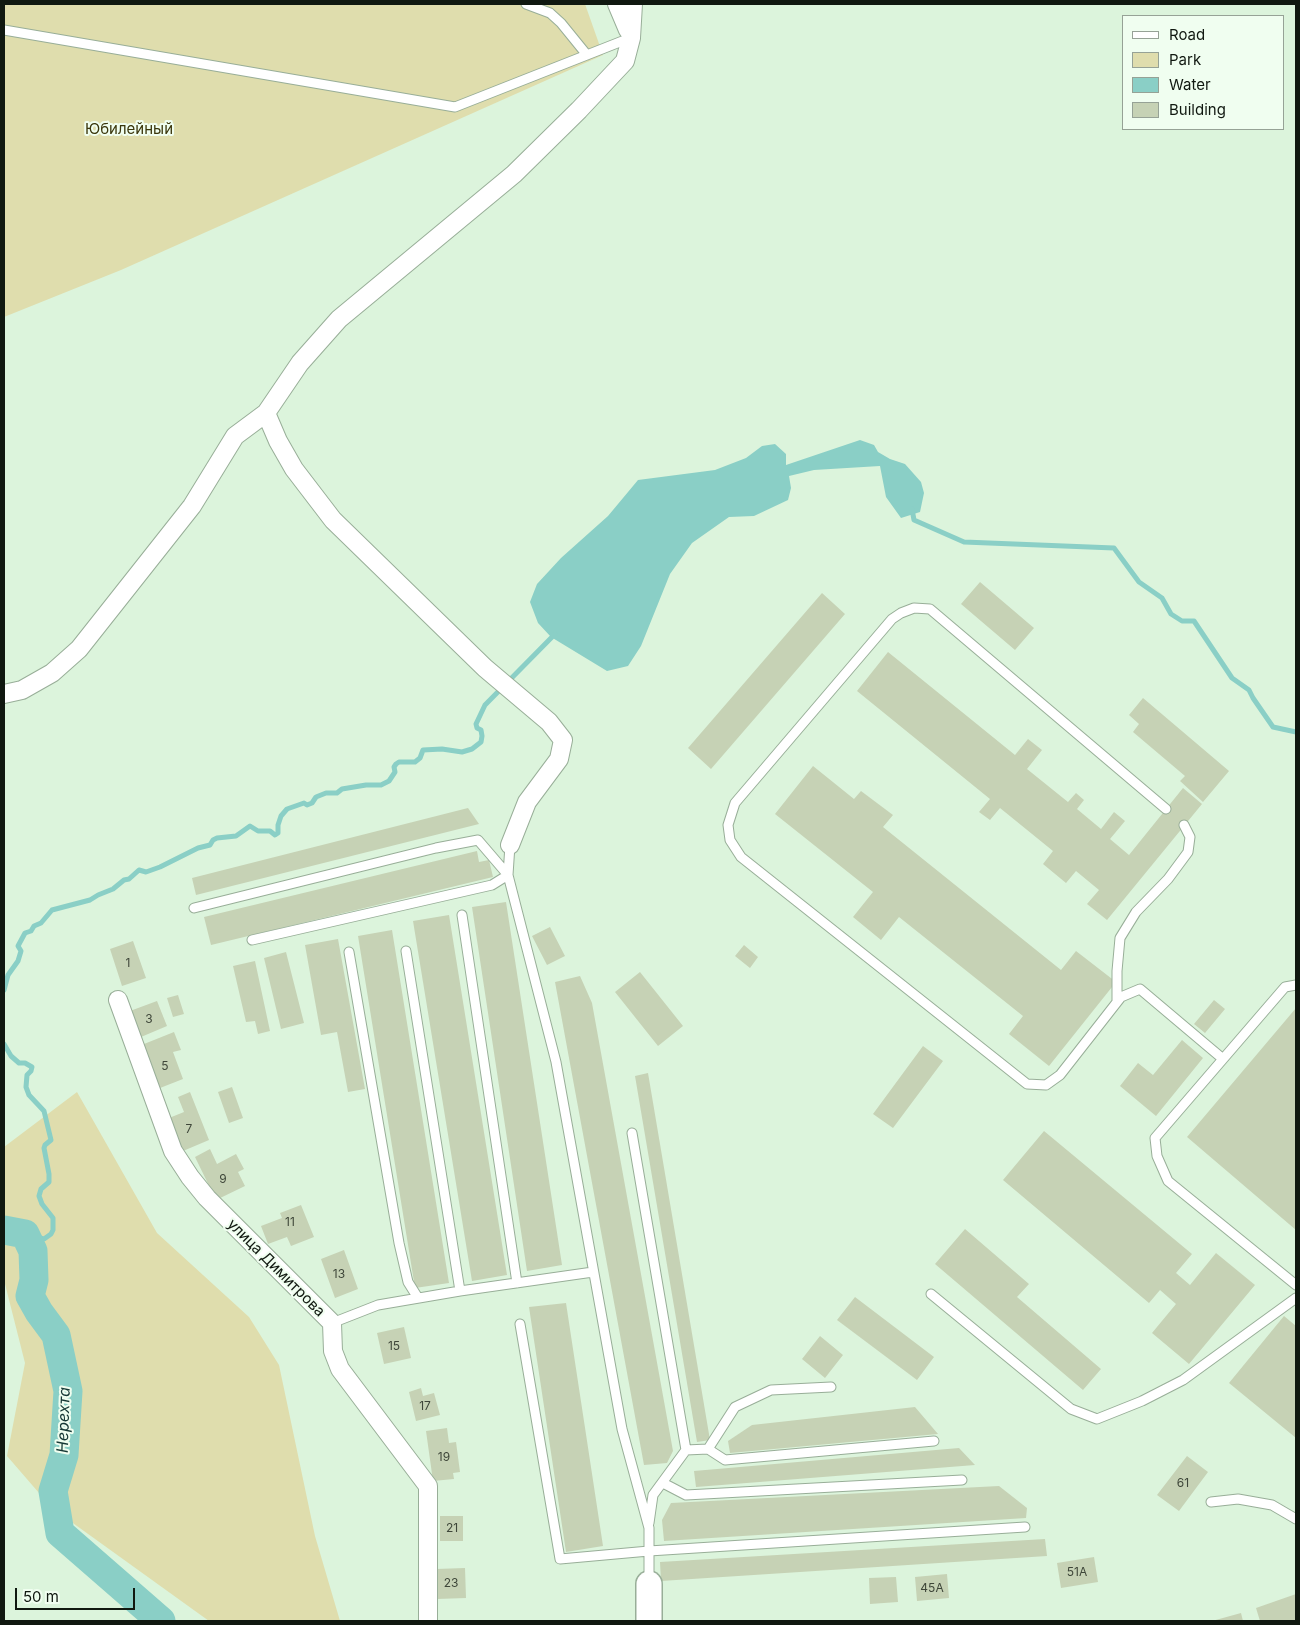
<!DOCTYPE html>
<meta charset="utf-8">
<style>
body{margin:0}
#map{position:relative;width:1300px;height:1625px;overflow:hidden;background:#dcf4dc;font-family:Inter,sans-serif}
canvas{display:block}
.frame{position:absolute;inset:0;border:5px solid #101810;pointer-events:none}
.legend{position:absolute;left:1122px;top:15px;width:162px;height:115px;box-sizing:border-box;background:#f0fef0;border:1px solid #96a296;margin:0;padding:6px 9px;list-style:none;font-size:15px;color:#101810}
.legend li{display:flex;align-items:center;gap:10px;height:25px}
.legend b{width:25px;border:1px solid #96a296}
.scale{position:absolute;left:15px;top:1588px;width:120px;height:22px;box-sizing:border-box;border:2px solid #101810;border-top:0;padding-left:6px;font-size:15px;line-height:18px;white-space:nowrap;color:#101810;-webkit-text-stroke:4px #f0fef0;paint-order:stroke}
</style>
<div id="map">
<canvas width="1300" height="1625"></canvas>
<div class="frame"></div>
<ul class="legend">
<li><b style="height:6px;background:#fff"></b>Road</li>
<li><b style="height:14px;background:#dfddad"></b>Park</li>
<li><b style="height:14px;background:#8acfc6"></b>Water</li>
<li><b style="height:14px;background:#c6d2b5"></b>Building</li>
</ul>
<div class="scale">50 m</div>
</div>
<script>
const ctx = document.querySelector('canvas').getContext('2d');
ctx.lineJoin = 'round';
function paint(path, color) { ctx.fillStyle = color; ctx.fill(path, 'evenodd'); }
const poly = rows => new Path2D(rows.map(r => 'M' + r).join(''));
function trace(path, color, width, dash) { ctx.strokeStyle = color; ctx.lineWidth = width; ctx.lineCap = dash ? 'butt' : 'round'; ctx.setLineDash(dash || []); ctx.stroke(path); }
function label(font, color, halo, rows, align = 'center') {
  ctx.font = font + ' Inter,sans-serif'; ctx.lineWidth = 4; ctx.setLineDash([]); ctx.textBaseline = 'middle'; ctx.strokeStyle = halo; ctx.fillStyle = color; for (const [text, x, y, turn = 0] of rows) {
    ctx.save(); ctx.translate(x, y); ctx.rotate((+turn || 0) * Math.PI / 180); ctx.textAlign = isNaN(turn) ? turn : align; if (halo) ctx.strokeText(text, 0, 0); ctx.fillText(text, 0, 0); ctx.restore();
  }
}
const green = poly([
 [4,4,585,4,603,55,121,270,4,317],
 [77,1092,157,1233,249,1317,279,1365,315,1536,340,1621,209,1621,52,1508,7,1456,25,1363,4,1280,4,1147]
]);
const water = poly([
 [860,440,874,445,878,452,890,459,905,464,921,482,924,493,920,512,901,518,886,497,880,466,814,470,789,476,791,488,788,500,754,516,729,517,692,543,670,574,641,646,628,666,607,671,551,637,538,623,530,602,537,584,561,558,608,516,638,480,715,470,746,458,762,446,775,444,786,454,786,465]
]);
const stream = poly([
 [912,509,914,520,964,542,1114,548,1139,582,1162,598,1171,614,1182,621,1194,621,1232,678,1249,690,1253,698,1273,727,1296,732],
 [4,990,8,975,18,961,21,951,18,946,25,933,31,931,34,926,41,923,52,910,90,900,98,895,113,889,124,880,129,879,139,870,146,872,160,867,198,848,210,845,213,840,217,838,236,836,250,826,258,831,270,831,275,835,278,833,278,825,281,816,287,809,304,803,307,805,312,803,316,797,326,793,337,793,342,789,366,785,381,785,389,781,395,772,394,767,396,764,399,762,415,762,420,758,423,750,442,749,462,752,472,749,481,742,482,736,481,730,477,728,476,724,485,705,555,634],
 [4,1044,11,1056,19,1063,25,1063,32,1067,31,1071,27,1075,26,1087,29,1095,44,1111,51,1140,45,1145,44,1148,49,1174,49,1182,41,1189,39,1196,42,1204,53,1218,53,1230,51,1234,44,1239,25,1234]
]);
const river = poly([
 [4,1230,25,1234,33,1251,34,1280,30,1296,39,1312,56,1335,68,1391,64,1455,53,1491,60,1533,161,1621]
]);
const building = poly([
 [980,582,1034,628,1015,650,961,604],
 [822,593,845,614,711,769,688,748],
 [888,652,1015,755,1028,739,1042,750,1027,769,1068,802,1076,793,1084,800,1077,809,1101,829,1114,812,1125,821,1110,839,1129,855,1183,788,1202,804,1107,920,1087,904,1099,890,1076,871,1066,883,1043,864,1053,851,1000,808,990,820,979,812,990,799,857,691],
 [1143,698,1229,771,1203,802,1180,781,1185,776,1133,732,1139,724,1129,715],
 [813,766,854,799,861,791,893,815,883,827,1061,970,1076,951,1116,982,1049,1066,1009,1034,1023,1016,899,917,881,940,853,917,873,892,775,814],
 [468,808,479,824,196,895,192,878],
 [477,851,479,862,489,860,493,877,211,945,204,917],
 [506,902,562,1265,527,1271,472,907],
 [449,915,507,1275,472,1281,413,921],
 [550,927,565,956,547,965,532,936],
 [392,930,449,1283,415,1288,358,936],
 [338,939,365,1089,348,1092,337,1032,321,1035,305,945],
 [133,941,146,978,122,986,110,949],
 [744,945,758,957,750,968,735,956],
 [286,952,304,1023,281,1029,264,958],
 [255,961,270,1031,258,1034,255,1021,246,1022,233,966],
 [640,972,683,1026,658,1046,615,992],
 [580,976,592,1003,673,1451,667,1463,644,1465,555,982],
 [178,995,184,1014,173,1017,167,998],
 [1214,1000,1225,1009,1205,1033,1194,1024],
 [157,1001,167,1026,141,1037,130,1011],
 [1296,1008,1296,1230,1187,1137],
 [174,1032,181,1050,173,1052,183,1079,160,1088,144,1044],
 [1182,1040,1203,1058,1156,1116,1120,1086,1138,1063,1153,1075],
 [923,1046,943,1061,893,1128,873,1114],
 [648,1073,710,1440,697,1442,635,1076],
 [232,1087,243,1118,229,1123,218,1092],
 [190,1092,209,1140,183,1151,169,1118,184,1112,178,1097],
 [1044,1131,1192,1254,1176,1273,1190,1285,1216,1253,1255,1285,1189,1364,1152,1333,1176,1304,1160,1290,1149,1303,1003,1180],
 [210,1149,217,1164,236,1154,244,1169,238,1172,245,1186,216,1200,195,1157],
 [301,1205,314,1237,291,1246,287,1237,268,1244,261,1226,282,1218,280,1213],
 [965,1229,1029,1284,1017,1297,1101,1369,1083,1390,935,1264],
 [344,1250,358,1289,335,1298,321,1259],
 [855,1297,934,1357,917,1380,837,1320],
 [566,1303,603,1546,566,1552,529,1307],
 [1284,1316,1296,1326,1296,1438,1229,1383],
 [404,1327,411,1358,384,1364,377,1333],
 [820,1336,843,1355,825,1378,802,1359],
 [421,1388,423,1396,434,1393,440,1415,416,1421,409,1392],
 [915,1407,938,1434,730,1453,728,1441,752,1425],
 [447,1428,449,1443,456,1442,460,1472,453,1473,454,1479,433,1481,426,1431],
 [959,1448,975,1465,696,1487,694,1471],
 [1187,1456,1208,1472,1179,1511,1157,1495],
 [999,1486,1027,1508,1026,1518,664,1541,662,1520,671,1503],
 [440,1516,463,1516,463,1541,440,1541],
 [1045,1539,1047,1556,661,1581,660,1562],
 [1094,1557,1098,1582,1061,1588,1057,1563],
 [465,1568,466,1598,437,1599,436,1569],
 [947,1574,949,1598,917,1601,915,1577],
 [896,1577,898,1602,870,1604,869,1578],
 [1296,1594,1296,1621,1260,1621,1256,1608],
 [1241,1613,1243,1621,1212,1621]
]);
const lane = poly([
 [526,4,550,13,561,23,587,55],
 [4,30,455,107,630,38],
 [1166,809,930,609,914,608,901,613,892,619,735,803,728,825,730,840,741,857,1027,1084,1046,1085,1060,1075,1121,997,1140,989,1223,1059],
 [510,845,508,875,556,1062,622,1429,649,1528,649,1584],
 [194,908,436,848,478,840,508,875,492,885,252,940],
 [462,915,517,1283],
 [406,951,460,1291],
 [349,952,399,1243,408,1282,418,1298],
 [1296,985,1285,987,1155,1138,1157,1156,1168,1181,1296,1285],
 [1117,1002,1117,971,1120,938,1136,912,1168,879,1188,852,1190,837,1184,825],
 [632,1133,686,1450],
 [931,1294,1071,1409,1097,1419,1142,1401,1183,1380,1296,1298],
 [332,1323,378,1305,460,1291,593,1272],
 [520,1324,560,1559,649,1551,1025,1527],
 [708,1449,725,1460,934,1441],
 [663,1483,686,1495,962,1480],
 [1211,1502,1238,1499,1272,1505,1296,1519],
 [649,1523,653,1495,686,1450,708,1449,735,1407,771,1390,831,1387]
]);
const street = poly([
 [617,4,628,30],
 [266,413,300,363,339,319,514,174,579,110,625,61,631,38,633,4],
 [4,694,22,690,52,673,79,649,192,506,235,436,266,413,278,441,294,469,333,520,485,668,549,722,563,740,559,759,527,802,510,845],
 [118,1000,173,1151,190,1177,207,1198,332,1323,333,1351,340,1369,428,1486,428,1621]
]);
const secondary = poly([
 [649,1584,649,1621]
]);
const numberNames = [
 ["1",128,963],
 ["3",149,1019],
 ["5",165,1066],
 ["7",189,1129],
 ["9",223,1179],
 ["11",290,1222],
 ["13",339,1274],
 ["15",394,1346],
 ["17",425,1406],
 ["19",444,1457],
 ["61",1183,1483],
 ["21",452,1528],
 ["51А",1077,1572],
 ["23",451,1583],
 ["45А",932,1588]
];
const parkNames = [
 ["Юбилейный",129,129]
];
const streetNames = [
 ["улица Димитрова",276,1268,45]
];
const waterNames = [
 ["Нерехта",64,1420,-88]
];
paint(green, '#dfddad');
paint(water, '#8acfc6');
trace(stream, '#8acfc6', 5);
trace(river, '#8acfc6', 29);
paint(building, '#c6d2b5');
trace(lane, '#98ae98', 11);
trace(street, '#98ae98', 20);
trace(secondary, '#98ae98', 28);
trace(lane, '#fff', 9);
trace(street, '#fff', 18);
trace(secondary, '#fff', 25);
label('12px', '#3e4639', null, numberNames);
label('15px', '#3a360b', '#f0fef0', parkNames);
label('15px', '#101810', '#f0fef0', streetNames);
label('italic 16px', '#163835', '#f0fef0', waterNames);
</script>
